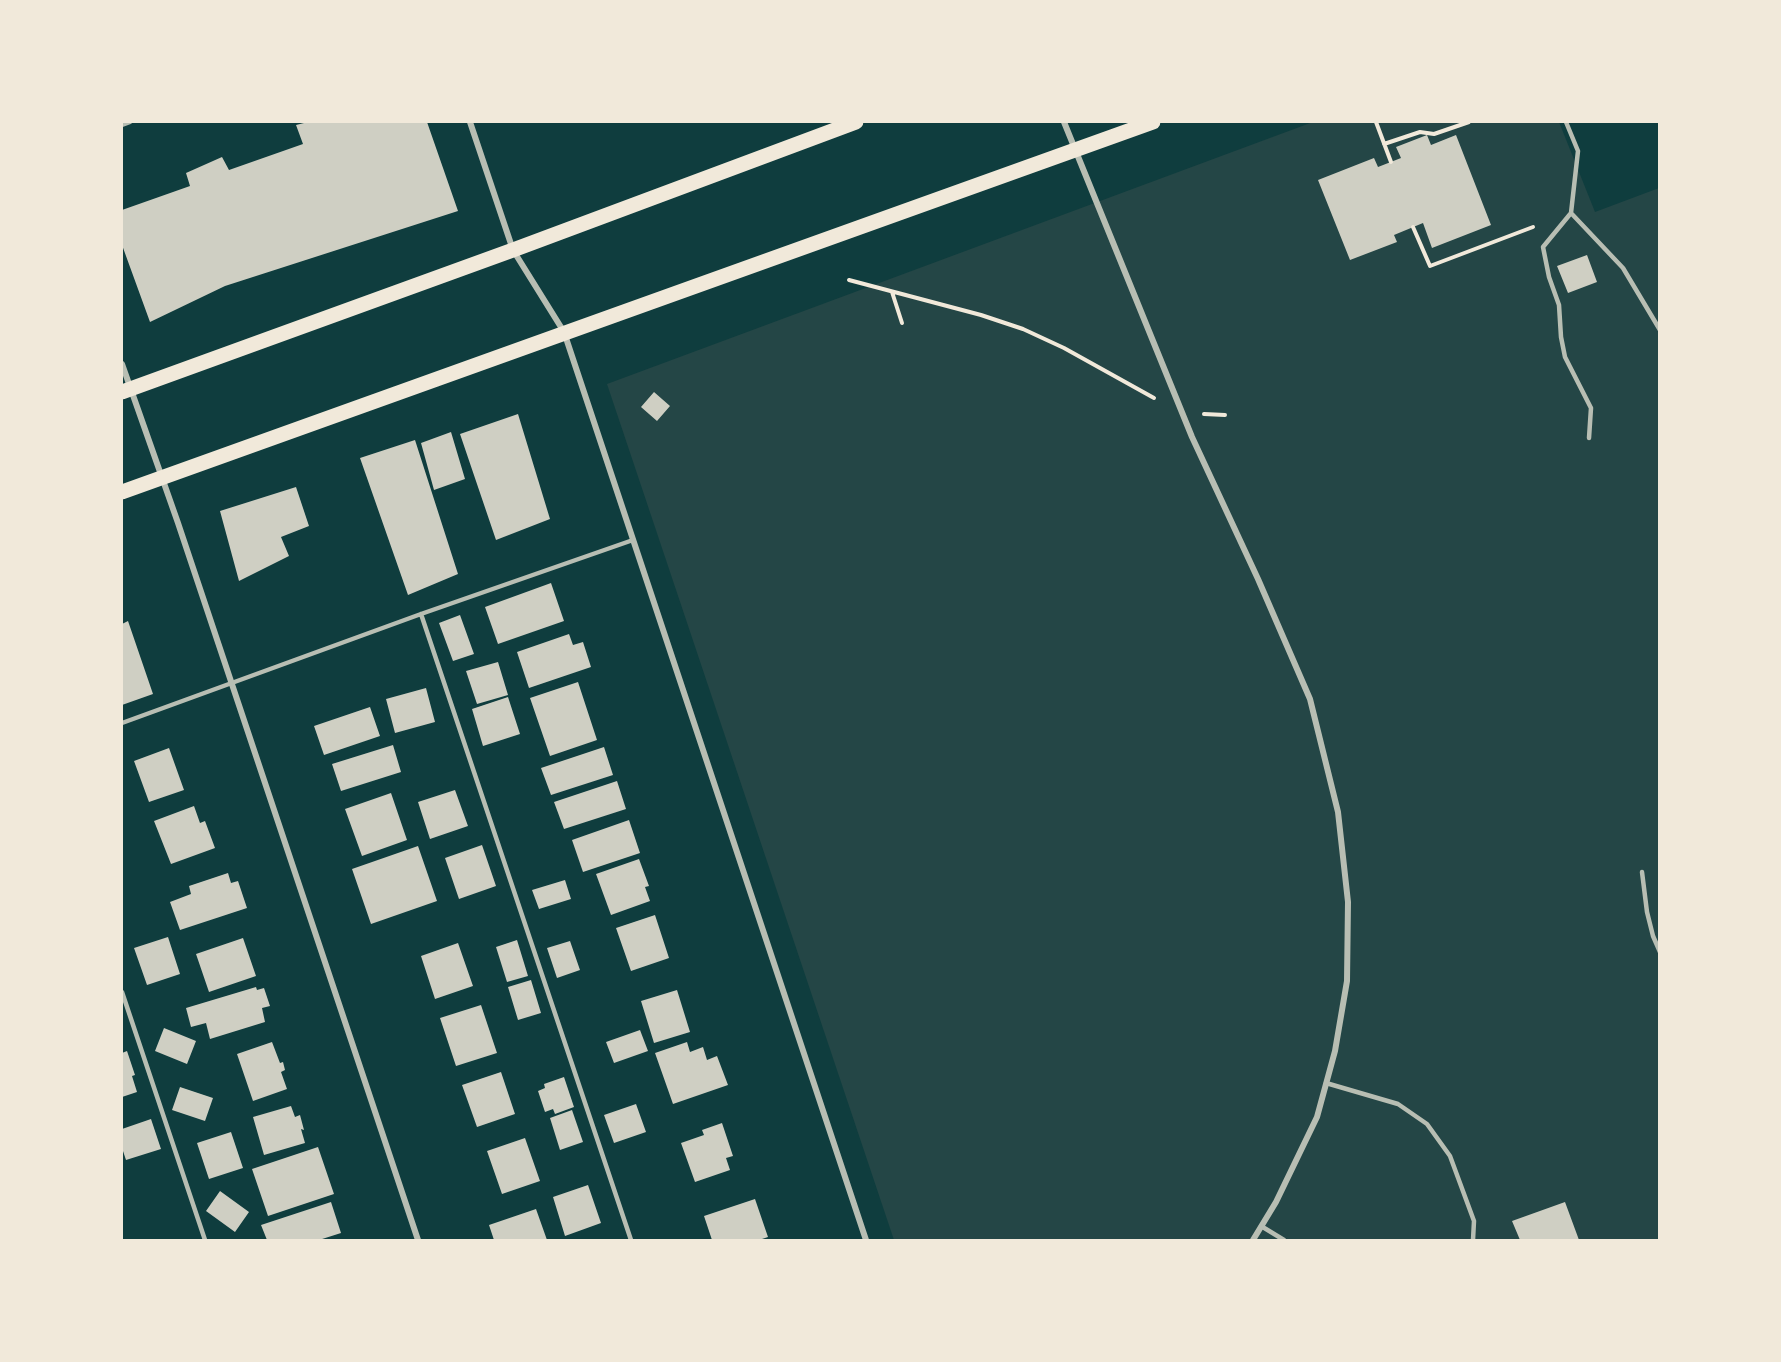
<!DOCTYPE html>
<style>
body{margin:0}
#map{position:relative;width:1781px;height:1362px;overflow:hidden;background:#0f3d3e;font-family:"Alegreya Sans",sans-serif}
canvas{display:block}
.frame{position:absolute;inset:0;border:123px solid #f1e9da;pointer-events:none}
</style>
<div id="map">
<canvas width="1781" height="1362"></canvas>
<div class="frame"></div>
</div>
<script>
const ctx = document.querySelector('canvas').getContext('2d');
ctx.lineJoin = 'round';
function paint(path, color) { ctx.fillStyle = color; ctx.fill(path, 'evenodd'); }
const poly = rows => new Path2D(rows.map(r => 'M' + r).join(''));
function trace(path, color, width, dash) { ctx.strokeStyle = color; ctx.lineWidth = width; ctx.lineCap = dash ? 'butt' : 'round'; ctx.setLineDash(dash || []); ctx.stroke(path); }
const green = poly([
 [1313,122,1559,122,1595,212,1659,188,1659,1240,894,1240,607,384]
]);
const building = poly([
 [308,122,427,122,458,211,225,286,150,322,122,245,122,210,190,186,186,173,222,157,229,170,303,144,296,125],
 [1427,135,1431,145,1456,135,1491,225,1432,248,1423,223,1394,235,1397,242,1350,260,1318,180,1374,158,1378,167,1401,158,1396,147],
 [1587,255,1597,282,1568,293,1557,266],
 [654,392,670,406,657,421,641,407],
 [518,414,550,519,496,540,460,434],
 [451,432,465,479,434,490,421,443],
 [415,440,458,574,408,595,360,458],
 [296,487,309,526,281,537,289,556,239,581,220,511],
 [551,583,564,621,498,644,485,607],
 [460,615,474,654,453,661,439,623],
 [128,621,153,694,122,705,122,624],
 [569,634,573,645,583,642,591,667,529,688,517,652],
 [498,662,508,695,477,704,466,671],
 [578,682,597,740,550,756,530,698],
 [426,688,435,722,395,733,386,699],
 [508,697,520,734,483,746,472,709],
 [370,707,380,736,324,755,314,726],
 [393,745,401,772,341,791,332,764],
 [604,747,613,775,551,795,541,768],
 [169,748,184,790,149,802,134,761],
 [617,781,626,809,564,829,554,802],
 [455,790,468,826,430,839,418,802],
 [391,793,407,840,362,856,345,809],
 [194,806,200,823,205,821,215,848,171,864,154,821],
 [629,820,640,853,583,872,572,840],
 [482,845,496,886,459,899,445,858],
 [418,846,437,901,371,924,352,869],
 [639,859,649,886,645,887,650,901,611,915,596,874],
 [228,873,231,883,238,881,247,908,180,930,170,902,191,894,189,886],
 [565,880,571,899,539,909,532,890],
 [655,915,669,958,631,971,616,928],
 [168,937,180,974,147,985,134,948],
 [243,938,256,976,209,992,196,954],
 [517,940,528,976,507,982,496,947],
 [570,941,580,970,557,978,547,948],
 [458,943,473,986,435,999,421,956],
 [531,980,541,1013,518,1020,508,987],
 [256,987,257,990,264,988,270,1006,262,1008,265,1022,210,1039,206,1023,191,1027,186,1008],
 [677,990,690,1032,654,1043,641,1001],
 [481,1005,497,1053,456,1066,440,1018],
 [164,1028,196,1041,187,1064,155,1051],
 [640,1030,648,1051,614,1063,606,1042],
 [272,1042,280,1063,283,1062,285,1070,281,1072,287,1089,253,1101,237,1054],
 [687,1042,690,1052,703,1047,707,1060,717,1056,728,1085,673,1104,655,1053],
 [127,1051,135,1075,132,1076,137,1092,122,1097,122,1053],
 [501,1072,515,1114,477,1127,462,1085],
 [564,1077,574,1107,555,1114,553,1109,545,1112,538,1091,545,1088,544,1084],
 [180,1087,213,1098,205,1121,172,1110],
 [636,1104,646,1132,614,1143,604,1115],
 [291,1106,295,1117,300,1115,304,1130,301,1129,305,1143,264,1155,253,1117],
 [572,1110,583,1142,560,1150,550,1118],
 [151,1119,161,1149,126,1160,122,1148,122,1129],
 [722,1123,733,1156,726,1158,730,1170,695,1182,681,1143,704,1135,702,1130],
 [231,1132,243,1168,209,1179,197,1143],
 [525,1138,540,1181,502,1194,487,1151],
 [318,1147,334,1194,268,1216,252,1169],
 [588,1185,601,1223,565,1236,553,1197],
 [220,1191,249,1212,235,1232,206,1211],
 [755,1199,768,1237,759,1240,712,1240,704,1216],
 [331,1202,341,1233,319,1240,267,1240,261,1225],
 [1565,1202,1579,1240,1520,1240,1512,1221],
 [536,1209,547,1240,494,1240,489,1225]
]);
const path = poly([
 [1376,122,1391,162],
 [1384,144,1420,132,1434,134,1469,122],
 [1413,227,1430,266,1533,227],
 [849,280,981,315,1023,329,1064,348,1154,398],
 [892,292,902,323],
 [1204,414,1225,415]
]);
const service = poly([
 [1566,122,1578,151,1571,213,1623,268,1660,330],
 [122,125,130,122],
 [1571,213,1543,247,1549,277,1559,305,1561,337,1565,357,1591,408,1589,438],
 [421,614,631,1240],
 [122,723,421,614,633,540],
 [1642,872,1647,912,1653,936,1660,952],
 [122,992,205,1240],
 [1326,1083,1398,1104,1427,1124,1450,1156,1474,1221,1473,1240],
 [1261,1226,1284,1240]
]);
const minor = poly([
 [470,122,513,250,564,332,866,1240],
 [1064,122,1192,437,1258,579,1310,699,1338,812,1348,902,1347,981,1335,1051,1317,1117,1276,1202,1253,1240],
 [122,364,178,523,418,1240]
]);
const primary = poly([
 [122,392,513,250,856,122],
 [122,492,1153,122]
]);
paint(green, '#244646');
paint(building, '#cfcfc3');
trace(path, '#f1e9da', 4);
trace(service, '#b8beb3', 4.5);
trace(minor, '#b8beb3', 6);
trace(primary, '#f1e9da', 15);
</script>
